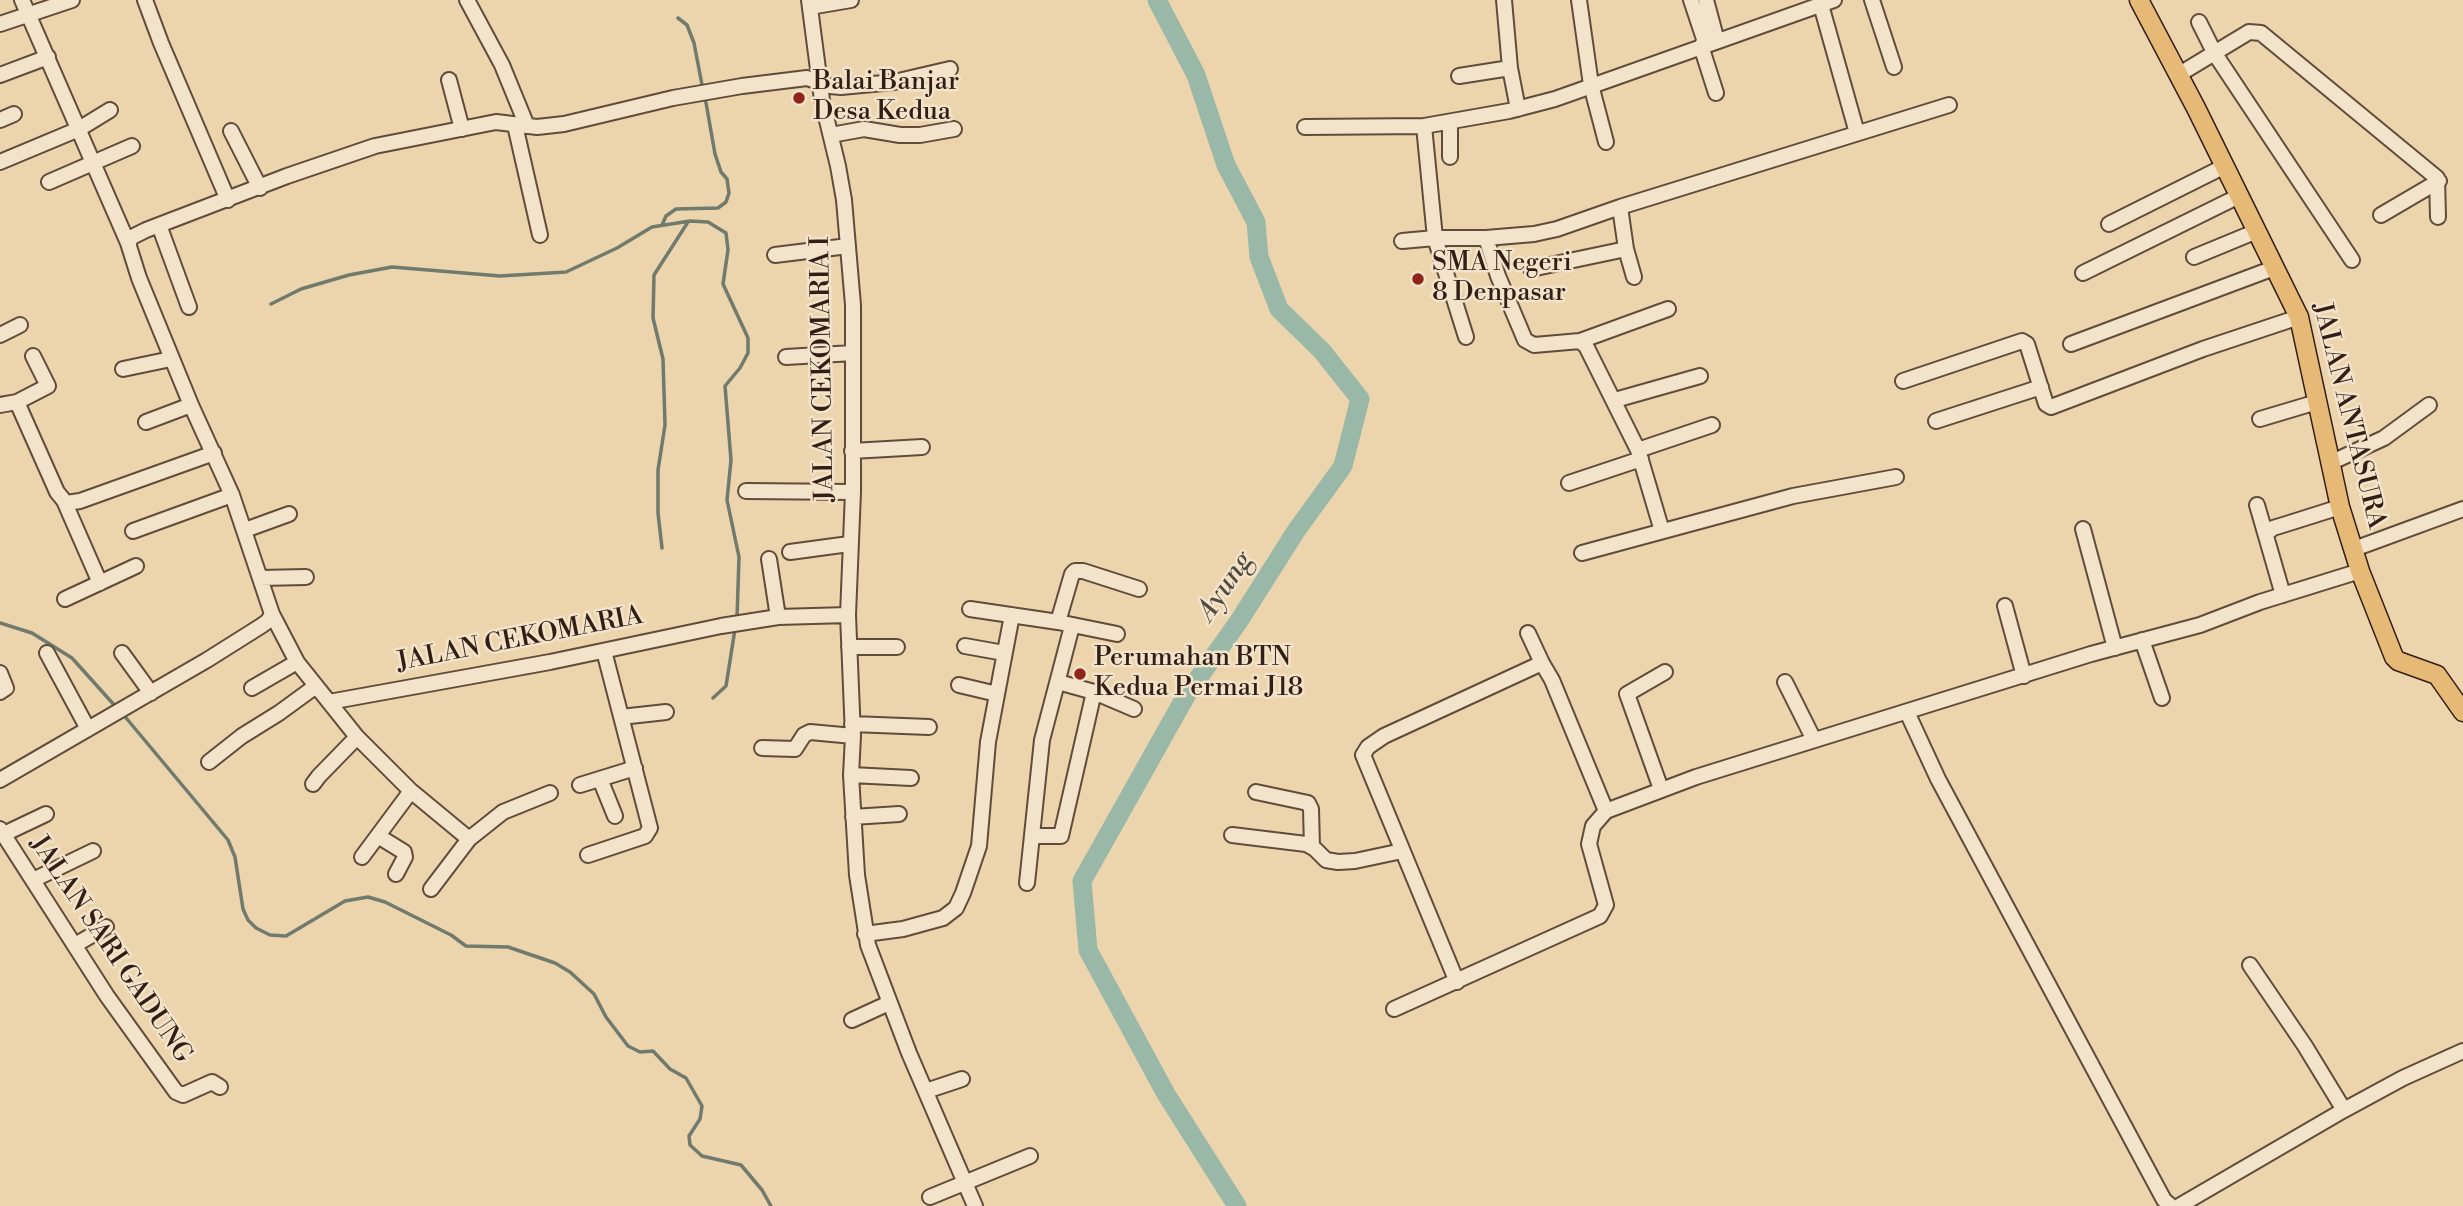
<!DOCTYPE html>
<style>
body{margin:0}
canvas{display:block;background:#ecd4ad}
</style>
<canvas width="2463" height="1206"></canvas>
<script>
const ctx = document.querySelector('canvas').getContext('2d');
ctx.lineJoin = 'round';
const poly = rows => new Path2D(rows.map(r => 'M' + r).join(''));
function trace(path, color, width, dash) { ctx.strokeStyle = color; ctx.lineWidth = width; ctx.lineCap = dash ? 'butt' : 'round'; ctx.setLineDash(dash || []); ctx.stroke(path); }
function label(font, color, halo, rows, align = 'center') {
  ctx.font = font + ' "Libre Bodoni",serif'; ctx.lineWidth = 5; ctx.setLineDash([]); ctx.textBaseline = 'middle'; ctx.strokeStyle = halo; ctx.fillStyle = color; for (const [text, x, y, turn = 0] of rows) {
    ctx.save(); ctx.translate(x, y); ctx.rotate((+turn || 0) * Math.PI / 180); ctx.textAlign = isNaN(turn) ? turn : align; if (halo) ctx.strokeText(text, 0, 0); ctx.fillText(text, 0, 0); ctx.restore();
  }
}
const stream = poly([
 [678,18,687,25,694,43,703,90],
 [662,225,666,216,676,209,718,208,726,202,729,193,727,179,721,172,715,154,705,97],
 [271,304,301,289,349,275,392,267,500,276,566,272,617,248,652,227,690,221,708,222,726,233,728,250,723,284,748,338,748,353,740,368,725,386,731,460,727,500,739,557,737,618],
 [662,548,658,513,658,470,665,425,663,359,653,318,654,275,688,222],
 [0,623,32,633,72,658,116,707],
 [713,698,726,686,735,629],
 [122,713,228,840,235,857,243,909,248,920,256,928,270,935,286,936,345,901,368,897,385,902,451,935,466,946,508,947,555,963,570,972,594,994,606,1017,628,1046,640,1052,653,1051,670,1069,686,1078,702,1106,700,1119,689,1136,690,1145,702,1156,741,1165,762,1190,771,1206]
]);
const river = poly([
 [1157,0,1196,75,1226,165,1256,222,1259,257,1279,309,1322,351,1360,399,1343,466,1296,531,1239,621,1187,694,1082,881,1088,950,1166,1094,1237,1206]
]);
const minor = poly([
 [22,0,128,243],
 [145,0,161,43,228,200],
 [467,0,502,65,527,126],
 [809,0,822,100,838,166,844,200,853,305,853,492,848,615,853,736,851,775,857,875,868,945,909,1053,975,1206],
 [1504,0,1510,68,1518,109],
 [1579,0,1591,85,1606,142],
 [1691,0,1706,45],
 [1706,0,1717,41],
 [1872,0,1894,67],
 [1821,5,1857,133],
 [810,7,851,0],
 [2199,22,2215,54,2352,260],
 [0,24,72,0],
 [1701,46,1716,93],
 [0,75,48,57],
 [2178,75,2249,32,2261,33,2437,178,2438,217],
 [1459,76,1510,68],
 [449,80,462,129],
 [0,120,14,114],
 [515,125,540,235],
 [1424,126,1435,238,1486,238],
 [1305,127,1424,126,1509,111,1555,99,1834,0],
 [231,131,260,188],
 [831,135,864,129,900,135,920,135,954,129],
 [1450,157,1450,122],
 [0,162,79,129,110,110],
 [49,182,132,146],
 [1620,207,1626,249,1634,277],
 [2381,215,2439,181],
 [2109,224,2225,166],
 [159,225,189,307],
 [1402,241,1435,238,1466,337],
 [775,255,848,246],
 [2194,257,2257,231],
 [1531,269,1626,249],
 [2083,273,2239,196],
 [0,335,20,325],
 [1580,341,1668,309],
 [2071,344,2274,268],
 [786,357,853,353],
 [123,369,171,359],
 [1903,381,2022,341,2027,344,2046,404,2051,407,2203,349,2299,317],
 [1615,400,1700,376],
 [17,402,48,386,33,356],
 [0,405,17,402,57,492,66,503,80,501,214,453],
 [2260,419,2317,402],
 [1936,421,2041,387],
 [146,422,191,405],
 [1638,450,1712,425],
 [852,451,922,447],
 [2330,463,2384,438,2429,405],
 [1569,483,1641,459],
 [746,491,853,492],
 [65,503,100,583],
 [2257,505,2283,595],
 [2083,529,2115,648],
 [245,530,289,514],
 [133,531,232,495],
 [1662,531,1638,450,1586,346,1580,341,1534,345,1525,340,1498,276,1486,238,1534,234,1557,229,1620,207,1949,105],
 [2266,534,2273,528,2283,525,2340,507],
 [2354,549,2463,509],
 [790,552,849,544],
 [1582,553,1793,496,1896,477],
 [769,559,778,617],
 [260,578,306,577],
 [65,599,136,566],
 [2005,606,2024,676],
 [970,609,1058,622,1117,634],
 [272,614,297,662,357,737,411,791,469,839],
 [1058,622,1072,574,1075,571,1083,571,1139,589],
 [1528,633,1542,663],
 [2142,640,2162,698],
 [965,646,1004,653],
 [849,647,897,647],
 [47,653,88,729],
 [122,653,151,693],
 [0,673,6,688,0,692],
 [1058,682,1094,692,1134,709],
 [1785,682,1814,740],
 [959,685,997,694],
 [252,688,297,662],
 [329,702,550,662,721,626,778,617,848,615],
 [1907,712,1938,779,2164,1200,2171,1206],
 [621,717,666,712],
 [852,724,929,727],
 [762,748,795,749,804,735,810,732,853,736],
 [209,762,242,736,279,713,316,686],
 [851,775,911,778],
 [600,779,615,816],
 [0,780,207,660,261,626,268,621,272,614,232,495,191,405,139,278,128,243,132,237,146,230,287,176,375,146,496,122,537,127,564,124,673,98,742,86,807,78,830,86,841,87,894,82,950,69],
 [313,784,319,776,357,737],
 [580,785,635,768],
 [1661,789,1627,694,1665,672],
 [1256,792,1308,803,1311,809,1312,847],
 [853,817,899,814],
 [0,829,107,996,176,1092,183,1095,212,1082,220,1087],
 [4,834,46,814],
 [1232,835,1306,844,1315,849,1326,860,1338,862,1355,861,1402,851],
 [378,836,404,852,405,857,396,874],
 [1033,836,1061,836,1094,692],
 [588,855,645,836,650,828,604,651],
 [362,857,411,791],
 [33,880,93,851],
 [1027,883,1042,740,1072,626],
 [431,889,469,839,503,812,550,793],
 [865,934,903,929,943,918,956,908,963,893,979,846,988,742,1012,615],
 [75,945,106,927],
 [2250,965,2305,1046,2344,1110],
 [1457,982,1363,755,1368,747,1384,736,1542,663,1552,680,1606,811],
 [1394,1009,1600,916,1606,905,1589,844,1593,826,1606,811,1696,777,2091,654,2200,625,2260,602,2360,571],
 [852,1020,889,1003],
 [926,1091,962,1079],
 [930,1197,1030,1156],
 [2179,1206,2344,1110,2403,1078,2463,1051]
]);
const major = poly([
 [2139,0,2196,108,2299,317,2340,507,2360,571,2394,657,2398,661,2437,675,2463,712]
]);
const markers = [
 [799,98,7,"#8f2418"],
 [1418,279,7,"#8f2418"],
 [1080,674,7,"#8f2418"]
];
const poiNames = [
 ["Balai Banjar",813,83],
 ["Desa Kedua",813,113],
 ["SMA Negeri",1432,264],
 ["8 Denpasar",1432,294],
 ["Perumahan BTN",1094,659],
 ["Kedua Permai J18",1094,689]
];
const streetNames = [
 ["JALAN CEKOMARIA I",824,369,-91],
 ["JALAN ANTASURA",2348,416,76],
 ["JALAN CEKOMARIA",520,640,-11],
 ["JALAN SARI GADUNG",110,950,56]
];
const waterNames = [
 ["Ayung",1226,587,-56]
];
trace(stream, '#707a6d', 3.5);
trace(river, '#99b8a8', 19);
trace(minor, '#604c3b', 18);
trace(major, '#321e15', 21);
trace(minor, '#f3e3ca', 14);
trace(major, '#e6ba76', 18);
for (const [x, y, r, color] of markers) { const dot = new Path2D(); dot.arc(x, y, r, 0, 2 * Math.PI); ctx.fillStyle = color; ctx.fill(dot); trace(dot, '#f3e3ca', 2.5); }
label('26px', '#321e15', '#f3e3ca', poiNames, 'left');
label('26px', '#321e15', '#f3e3ca', streetNames);
label('italic 28px', '#514c41', '#f3e3ca', waterNames);
</script>
